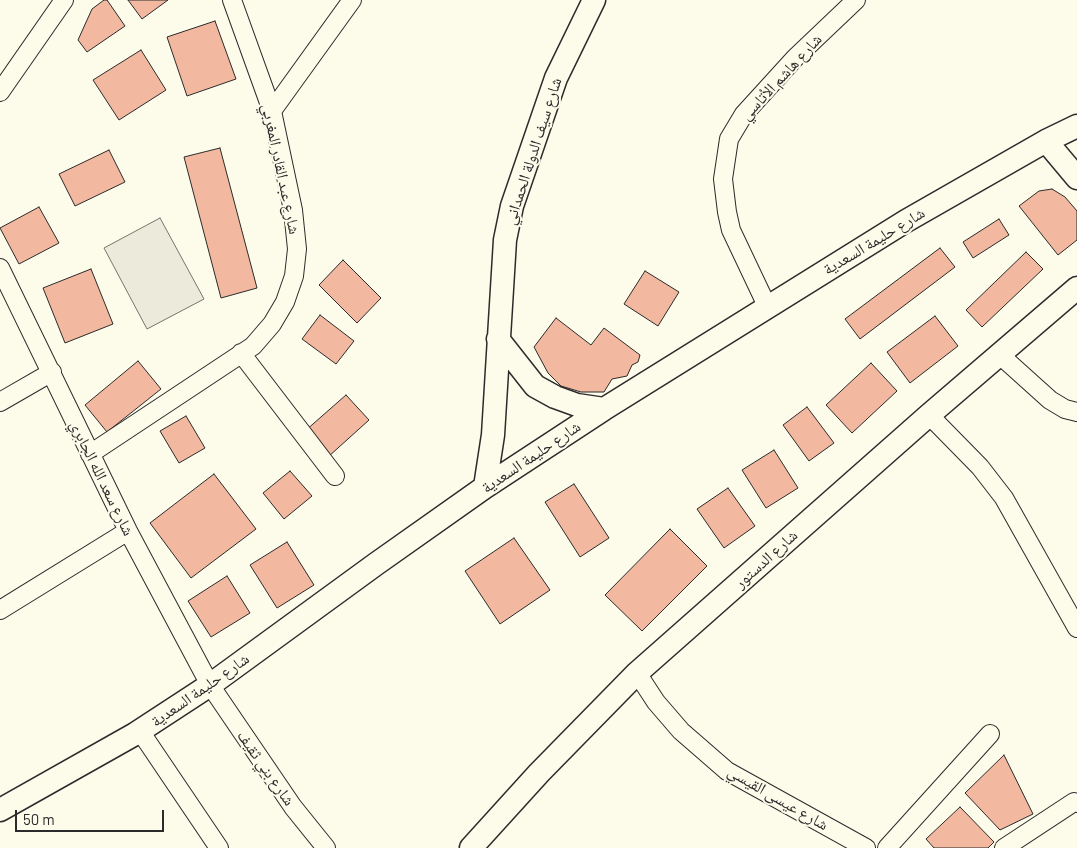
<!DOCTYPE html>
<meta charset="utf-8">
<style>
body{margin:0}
#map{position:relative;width:1077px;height:848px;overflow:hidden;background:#fdfbea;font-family:Barlow,sans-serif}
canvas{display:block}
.scale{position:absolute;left:15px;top:810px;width:149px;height:22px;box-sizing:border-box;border:2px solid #2b2b2b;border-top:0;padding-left:6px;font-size:15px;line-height:18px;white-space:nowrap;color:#2b2b2b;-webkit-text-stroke:4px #fdfbea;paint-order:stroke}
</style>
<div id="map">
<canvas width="1077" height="848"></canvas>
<div class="scale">50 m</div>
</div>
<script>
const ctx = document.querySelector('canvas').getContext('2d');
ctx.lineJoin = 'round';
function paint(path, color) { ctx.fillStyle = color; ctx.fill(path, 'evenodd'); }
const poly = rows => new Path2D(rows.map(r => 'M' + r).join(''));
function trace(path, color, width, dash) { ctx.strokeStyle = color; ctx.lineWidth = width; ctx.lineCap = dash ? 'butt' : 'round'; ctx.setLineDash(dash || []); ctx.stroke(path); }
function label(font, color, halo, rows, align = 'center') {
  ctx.font = font + ' Barlow,"Noto Naskh Arabic",sans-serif'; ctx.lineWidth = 4; ctx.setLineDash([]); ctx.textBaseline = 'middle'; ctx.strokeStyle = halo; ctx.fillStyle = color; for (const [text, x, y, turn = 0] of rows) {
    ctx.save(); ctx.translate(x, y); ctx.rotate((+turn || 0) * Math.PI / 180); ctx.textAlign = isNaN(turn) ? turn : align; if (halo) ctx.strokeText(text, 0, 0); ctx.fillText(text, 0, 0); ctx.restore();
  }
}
const green = poly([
 [160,218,204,299,147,329,104,248,160,218]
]);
const building = poly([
 [104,0,107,0,125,26,87,52,78,40,92,9,104,0],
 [128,0,168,0,142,19,128,0],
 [215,21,236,79,187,96,167,37,215,21],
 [141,50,166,90,119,120,93,80,141,50],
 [220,148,257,288,221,298,184,157,220,148],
 [109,150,125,182,75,206,59,174,109,150],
 [1052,189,1065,197,1077,211,1077,240,1058,255,1019,206,1039,191,1052,189],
 [39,207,59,243,19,264,0,228,39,207],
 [999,219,1009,235,973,258,963,242,999,219],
 [940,248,955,267,860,339,845,319,940,248],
 [1026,252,1043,269,982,327,966,310,1026,252],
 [343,260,381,298,357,323,319,285,343,260],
 [91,269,113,324,65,343,43,288,91,269],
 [645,271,679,292,658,326,624,304,645,271],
 [320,315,354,341,336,364,302,339,320,315],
 [935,316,958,346,910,383,887,352,935,316],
 [556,318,591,345,604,328,640,355,638,362,632,365,627,376,612,379,604,392,581,392,561,386,548,373,534,347,556,318],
 [138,361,161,389,107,432,85,405,138,361],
 [871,363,897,391,852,433,826,405,871,363],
 [346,395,369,420,328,457,305,431,346,395],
 [807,407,834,443,809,461,783,425,807,407],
 [186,416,205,448,179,463,160,431,186,416],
 [774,450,798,488,766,508,742,470,774,450],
 [290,471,312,496,284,519,263,493,290,471],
 [214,474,256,529,191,578,150,523,214,474],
 [574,484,609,538,580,557,545,502,574,484],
 [728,488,755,526,724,548,697,509,728,488],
 [670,529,707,566,642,631,605,595,670,529],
 [514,538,550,590,500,624,465,571,514,538],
 [287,542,314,585,277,608,250,565,287,542],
 [227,576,250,613,211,637,188,601,227,576],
 [1004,755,1033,814,1000,830,965,793,1004,755],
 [960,807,994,842,988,848,934,848,926,839,960,807]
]);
const minor = poly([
 [0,92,64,0],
 [272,111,352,0],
 [0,268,128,531,210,685,293,807,326,848],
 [767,306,731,230,727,212,723,179,729,139,744,114,795,58,856,0],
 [241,353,335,476],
 [1000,355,1050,400,1065,409,1077,412],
 [0,402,52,372],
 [929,415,980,467,1004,498,1077,628],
 [90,454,253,346,272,324,285,302,294,276,297,249,293,210,272,111,232,0],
 [0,610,128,531],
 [637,673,656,702,681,731,727,771,866,848],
 [140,731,219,848],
 [887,848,990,734],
 [1004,848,1074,802,1077,803]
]);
const tertiary = poly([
 [1046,141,1077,178],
 [498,339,535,386,555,397,577,405,604,409],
 [485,487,493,435,505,240,512,206,556,78,594,0],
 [0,810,135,734,210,685,376,564,485,487,604,409,906,221,1046,141,1077,126],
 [471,848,539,773,637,673,929,415,1077,288]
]);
const streetNames = [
 ["شارع هاشم الأتاسي",781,77,-47],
 ["شارع سيف الدولة الحمداني",533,151,-72],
 ["شارع عبد القادر المغربي",281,169,78],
 ["شارع حليمة السعدية",874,241,-31],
 ["شارع حليمة السعدية",531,457,-34],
 ["شارع سعد الله الجابري",102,478,64],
 ["شارع الدستور",766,559,-42],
 ["شارع حليمة السعدية",200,690,-35],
 ["شارع بني ثقيف",266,768,55],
 ["شارع عيسى القيسي",778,798,30]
];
paint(green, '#ecebdb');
trace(green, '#74746e', 1);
paint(building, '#f2b8a0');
trace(building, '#2b2b2b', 1);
trace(minor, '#2b2b2b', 20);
trace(tertiary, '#2b2b2b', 25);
trace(minor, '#fdfbea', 18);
trace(tertiary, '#fdfbea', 22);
label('16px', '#2b2b2b', '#fdfbea', streetNames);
</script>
